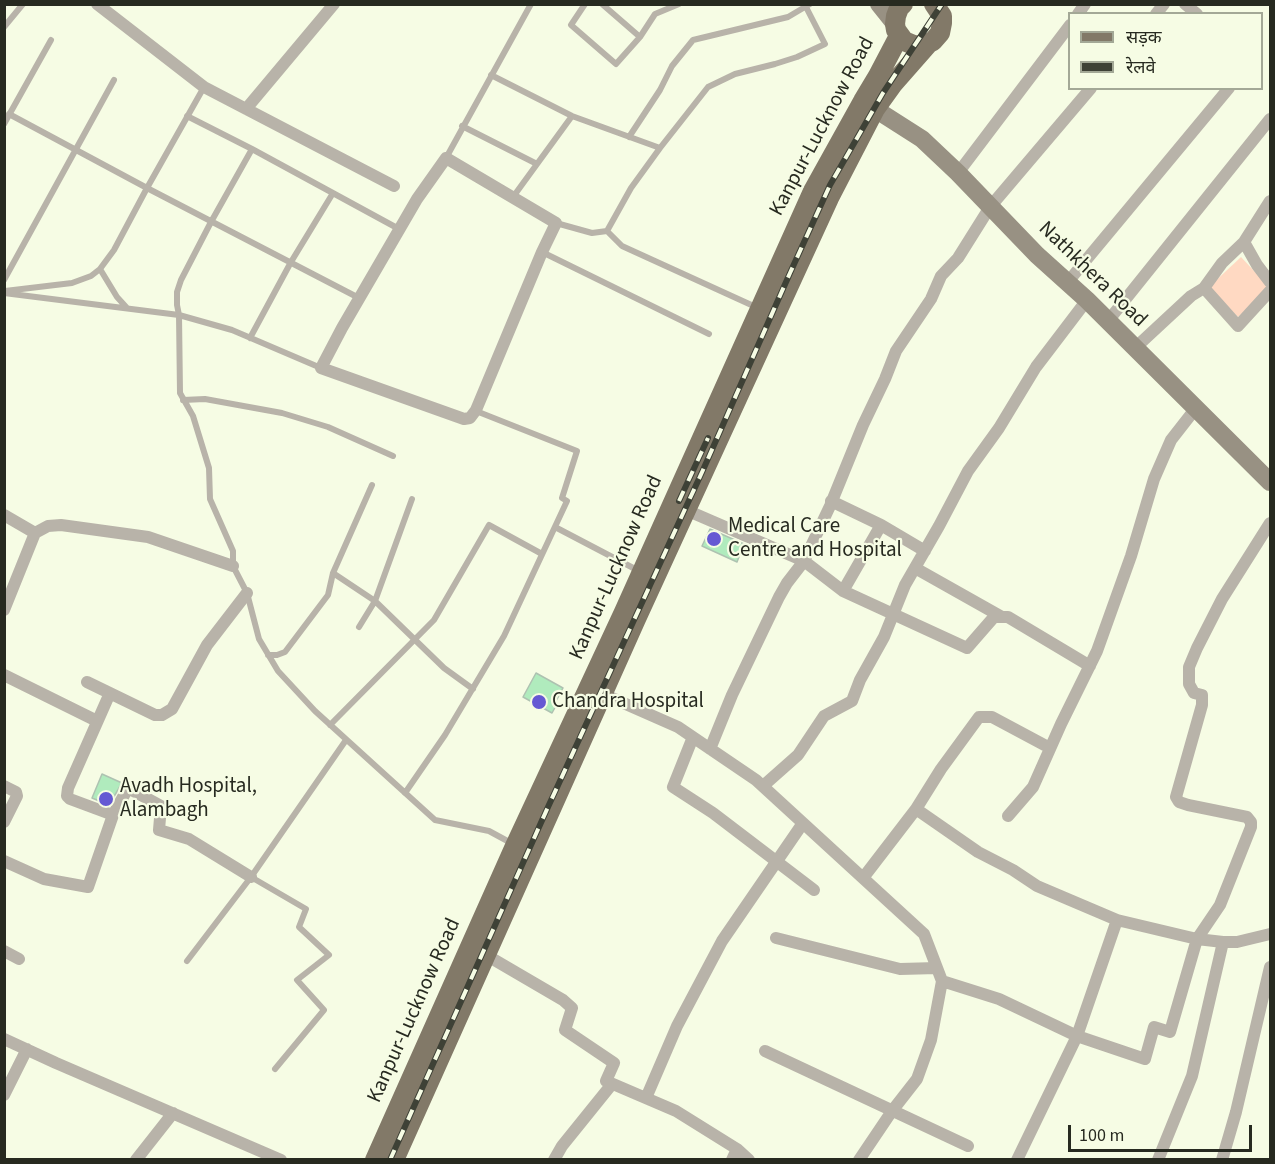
<!DOCTYPE html>
<meta charset="utf-8">
<style>
body{margin:0}
#map{position:relative;width:1275px;height:1164px;overflow:hidden;background:#f6fce4;font-family:"Source Sans 3","Noto Sans Devanagari",sans-serif}
canvas{display:block}
.frame{position:absolute;inset:0;border:6px solid #272a20;pointer-events:none}
.legend{position:absolute;left:1068px;top:12px;width:195px;height:78px;box-sizing:border-box;background:#f6fce4;border:2px solid #a3a896;margin:0;padding:8px 10px;list-style:none;font-size:18px;color:#272a20}
.legend li{display:flex;align-items:center;gap:12px;height:30px}
.legend b{width:30px;border:2px solid #a3a896}
.scale{position:absolute;left:1068px;top:1125px;width:184px;height:27px;box-sizing:border-box;border:3px solid #272a20;border-top:0;padding-left:8px;font-size:18px;line-height:21px;white-space:nowrap;color:#272a20;-webkit-text-stroke:4px #f6fce4;paint-order:stroke}
</style>
<div id="map">
<canvas width="1275" height="1164"></canvas>
<div class="frame"></div>
<ul class="legend">
<li><b style="height:8px;background:#827968"></b>सड़क</li>
<li><b style="height:8px;background:#3e4136"></b>रेलवे</li>
</ul>
<div class="scale">100 m</div>
</div>
<script>
const ctx = document.querySelector('canvas').getContext('2d');
ctx.lineJoin = 'round';
function paint(path, color) { ctx.fillStyle = color; ctx.fill(path, 'evenodd'); }
const poly = rows => new Path2D(rows.map(r => 'M' + r).join(''));
function trace(path, color, width, dash) { ctx.strokeStyle = color; ctx.lineWidth = width; ctx.lineCap = dash ? 'butt' : 'round'; ctx.setLineDash(dash || []); ctx.stroke(path); }
function label(font, color, halo, rows, align = 'center') {
  ctx.font = font + ' "Source Sans 3",sans-serif'; ctx.lineWidth = 4.5; ctx.setLineDash([]); ctx.textBaseline = 'middle'; ctx.strokeStyle = halo; ctx.fillStyle = color; for (const [text, x, y, turn = 0] of rows) {
    ctx.save(); ctx.translate(x, y); ctx.rotate((+turn || 0) * Math.PI / 180); ctx.textAlign = isNaN(turn) ? turn : align; if (halo) ctx.strokeText(text, 0, 0); ctx.fillText(text, 0, 0); ctx.restore();
  }
}
const green = poly([
 [1241,257,1270,288,1238,317,1209,287]
]);
const building = poly([
 [710,529,744,544,737,562,702,546,710,529],
 [536,673,563,688,555,703,557,704,552,713,523,697,536,673],
 [102,774,122,783,109,805,92,798,102,774]
]);
const lane = poly([
 [585,4,571,25,616,64,640,37,655,14,679,4],
 [602,4,640,37],
 [4,27,23,4],
 [491,75,572,116,660,148,708,87,735,74,775,64,797,57,825,44,806,7],
 [9,114,147,188,359,298],
 [187,116,252,149,399,229],
 [4,124,51,40],
 [462,126,537,164],
 [629,137,660,90,672,66,693,40,788,17,810,4],
 [252,149,211,222,181,280,177,292,177,305,179,315,180,393,193,416,209,468,210,499,233,551,233,566,247,593,259,639,278,671,315,711,435,820,489,831,513,844],
 [446,158,531,4],
 [513,197,572,116],
 [556,223,592,233,607,231,631,188,660,148],
 [607,231,622,246,758,308],
 [542,252,709,334],
 [100,269,117,297,127,308],
 [4,280,114,80],
 [5,291,72,283,91,276,100,269,114,250,147,188,204,87],
 [4,293,179,315,232,330,321,368],
 [250,338,291,262,333,193],
 [183,400,205,399,282,413,328,427,393,456],
 [555,527,639,571],
 [333,573,375,601,444,668,473,689],
 [359,627,375,601,412,499],
 [268,655,277,655,285,652,328,595,333,573,372,485],
 [330,725,434,620,489,525,542,554],
 [405,793,445,735,504,636,567,501,562,498,577,451,476,411],
 [251,877,306,909,299,927,329,955,297,980,324,1010,275,1069],
 [187,961,251,877,346,740]
]);
const street = poly([
 [97,4,204,87,394,186],
 [1185,4,1197,14],
 [1078,14,1085,4],
 [1156,14,1164,4],
 [246,109,334,4],
 [446,158,556,223,542,252,476,410,470,418,464,419,321,368,342,328,417,199,446,158],
 [958,173,1070,25],
 [1270,201,1244,242,1222,263,1204,288,1238,326,1270,291],
 [1244,242,1257,265,1270,282],
 [1067,283,1229,88],
 [1108,321,1270,119],
 [1135,348,1191,296,1204,288],
 [831,501,881,525,843,591],
 [686,510,804,561,843,591,967,648,994,617,1008,617,1090,666],
 [4,515,35,533],
 [881,525,925,551],
 [915,568,1002,617],
 [4,610,35,533,48,526,61,525,148,537,233,566],
 [4,675,97,721],
 [87,682,155,715,162,715,172,709,207,645,247,593],
 [110,693,68,788,67,796,70,799,113,815],
 [603,694,678,727,756,780,924,934,942,981,999,999,1077,1036,1145,1059,1154,1027,1170,1032,1197,939,1220,905,1251,827,1251,822,1247,817,1188,805,1179,802,1176,797,1202,705,1202,695,1194,693,1189,684,1189,667,1197,648,1222,599,1270,523],
 [693,737,673,787,713,813,814,890],
 [710,749,732,695,779,597,787,583,804,561,830,506,863,425,885,379,896,351,931,299,941,276,958,258,990,207,1091,88],
 [4,786,16,792,17,796,4,822],
 [763,786,798,755,824,716,852,701,860,680,884,637,905,585,939,526,968,471,999,428,1036,367,1087,300],
 [916,809,978,852,1013,870,1037,886,1117,920,1197,939,1223,942],
 [1008,816,1033,787,1061,724,1097,651,1131,556,1154,479,1171,440,1196,408],
 [4,861,44,879,88,887,113,815,128,788,161,806,159,830,189,839,251,877],
 [863,878,916,809,941,769,979,717,992,717,1050,748],
 [776,938,900,969,937,968],
 [4,951,19,959],
 [486,955,563,1000,572,1008,565,1030,614,1063,606,1081,676,1111,737,1149,749,1160],
 [4,1039,56,1063,281,1160],
 [765,1051,968,1146],
 [4,1095,27,1049],
 [646,1098,677,1026,722,941,803,823],
 [136,1160,173,1113],
 [554,1160,562,1146,612,1084],
 [732,1160,737,1149],
 [859,1160,892,1111,917,1079,931,1040,942,981],
 [1017,1160,1077,1036,1117,920],
 [1158,1160,1192,1076,1223,942,1237,942,1270,934],
 [1222,1160,1236,1112,1270,967]
]);
const secondary = poly([
 [879,4,895,24],
 [875,109,922,139,958,173,1037,255,1087,300,1270,482]
]);
const primary = poly([
 [903,4,899,8,896,16,895,24,896,30,904,41,916,46,929,43,933,41,940,33,942,23,942,16,934,4],
 [375,1160,515,846,624,612,813,191,863,101,878,76,899,36],
 [394,1160,636,619,829,198,875,109,893,84,929,43]
]);
const rail = poly([
 [679,501,708,438],
 [390,1160,548,807,703,470,790,273,830,185,883,93,942,4]
]);
const markers = [
 [714,539,8,"#6559d3"],
 [539,702,8,"#6559d3"],
 [106,799,8,"#6559d3"]
];
const streetNames = [
 ["Kanpur-Lucknow Road",823,127,-62],
 ["Nathkhera Road",1092,275,44],
 ["Kanpur-Lucknow Road",617,568,-66],
 ["Kanpur-Lucknow Road",415,1011,-66]
];
const poiNames = [
 ["Medical Care",728,527],
 ["Centre and Hospital",728,551],
 ["Chandra Hospital",552,702],
 ["Avadh Hospital,",120,787],
 ["Alambagh",120,811]
];
paint(green, '#ffd9c2');
paint(building, '#b0ebbd');
trace(building, '#aec2b1', 1.5);
trace(lane, '#b8b3a9', 6);
trace(street, '#b8b3a9', 12);
trace(secondary, '#989183', 18);
trace(primary, '#827968', 20);
trace(rail, '#3e4136', 6);
trace(rail, '#f6fce4', 4, [11]);
for (const [x, y, r, color] of markers) { const dot = new Path2D(); dot.arc(x, y, r, 0, 2 * Math.PI); ctx.fillStyle = color; ctx.fill(dot); trace(dot, '#f6fce4', 2); }
label('21px', '#272a20', '#f6fce4', streetNames);
label('21px', '#272a20', '#f6fce4', poiNames, 'left');
</script>
